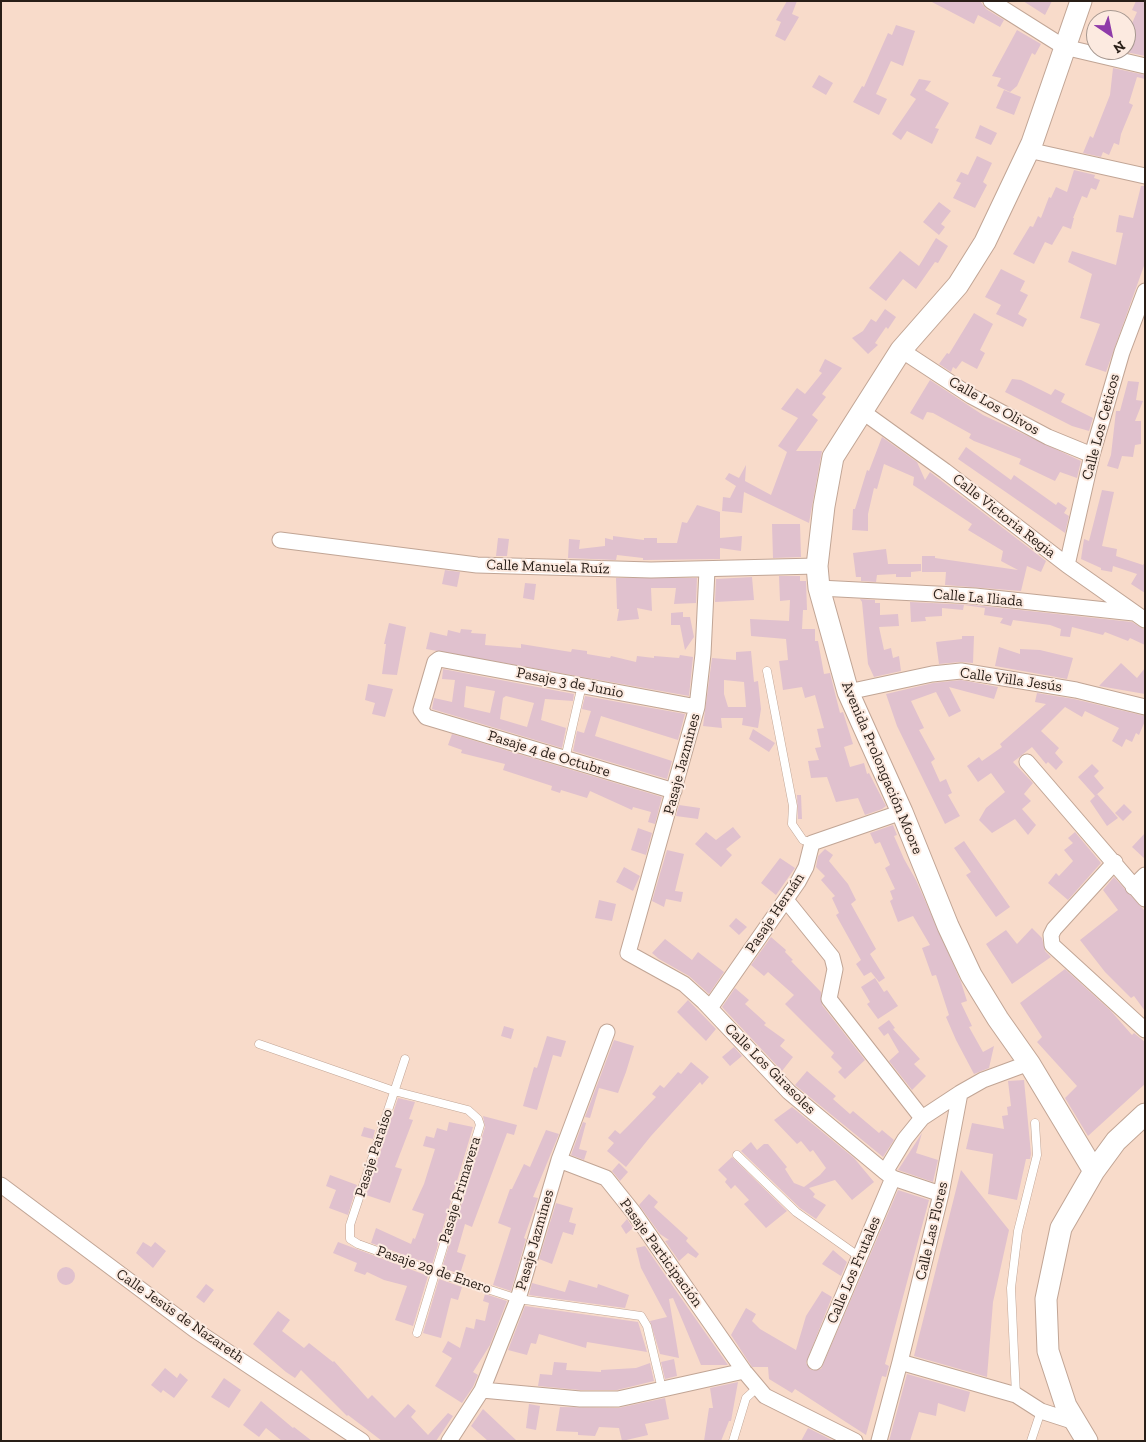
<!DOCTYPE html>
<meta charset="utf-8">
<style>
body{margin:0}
#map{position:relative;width:1146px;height:1442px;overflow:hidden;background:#f8dbca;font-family:"Zilla Slab",serif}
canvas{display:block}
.frame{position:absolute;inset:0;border:2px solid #281e17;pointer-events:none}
.north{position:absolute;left:1086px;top:10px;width:50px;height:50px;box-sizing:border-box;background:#fceae0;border:1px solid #a79890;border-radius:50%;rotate:146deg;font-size:14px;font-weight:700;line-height:20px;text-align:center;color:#281e17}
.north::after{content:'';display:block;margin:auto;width:18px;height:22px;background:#8f3ba9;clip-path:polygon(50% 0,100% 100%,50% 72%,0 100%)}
</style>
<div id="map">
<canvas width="1146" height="1442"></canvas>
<div class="frame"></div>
<div class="north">N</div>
</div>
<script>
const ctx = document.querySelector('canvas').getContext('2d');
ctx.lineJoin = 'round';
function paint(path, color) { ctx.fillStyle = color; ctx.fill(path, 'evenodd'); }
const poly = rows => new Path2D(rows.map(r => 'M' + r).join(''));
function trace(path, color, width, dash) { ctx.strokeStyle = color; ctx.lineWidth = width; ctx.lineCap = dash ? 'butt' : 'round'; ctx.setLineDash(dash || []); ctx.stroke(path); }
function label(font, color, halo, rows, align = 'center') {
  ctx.font = font + ' "Zilla Slab",serif'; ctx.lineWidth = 4; ctx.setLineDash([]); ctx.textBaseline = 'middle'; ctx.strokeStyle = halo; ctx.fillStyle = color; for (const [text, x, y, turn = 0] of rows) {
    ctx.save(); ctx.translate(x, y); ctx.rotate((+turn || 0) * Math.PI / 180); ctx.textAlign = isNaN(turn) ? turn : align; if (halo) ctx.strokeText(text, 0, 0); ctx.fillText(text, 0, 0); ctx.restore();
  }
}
const building = poly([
 [787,1,797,1,792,14,799,17,785,41,775,36,781,22,776,20],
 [930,1,980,1,986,9,1004,20,1000,27,978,15,974,24],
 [1023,1,1052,1,1045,15],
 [1136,1,1145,1,1145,56,1126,52,1126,37,1137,12,1132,10],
 [896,25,915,31,903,66,891,61,876,94,887,99,879,115,853,102,862,86,864,87,888,33,892,35],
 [1017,30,1041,44,1035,55,1032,53,1017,86,1010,92,997,86,1001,78,992,76],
 [1113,68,1145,75,1145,79,1137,77,1129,103,1133,105,1121,134,1119,145,1114,143,1109,155,1103,152,1101,157,1083,153,1090,136,1093,138,1110,95],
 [819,75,833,83,826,95,812,87],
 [919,79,931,81,925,90,949,103,935,128,939,129,932,144,907,131,901,140,892,134,916,99,910,95],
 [1004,90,1021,97,1014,115,996,108],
 [980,125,997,133,991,145,975,138],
 [977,156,992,163,983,182,987,185,975,208,953,198,961,183,956,181,961,172,968,175],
 [1074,170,1095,175,1094,178,1100,180,1096,190,1091,188,1087,198,1082,196,1073,218,1074,218,1071,229,1063,226,1052,245,1045,242,1034,264,1013,254,1030,226,1033,227,1038,216,1041,218,1049,197,1051,198,1056,187,1067,192],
 [1141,186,1145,186,1145,263,1106,372,1085,365,1100,324,1080,318,1092,274,1068,262,1072,251,1116,265,1123,233,1116,232,1119,215,1133,218],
 [939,202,951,211,941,224,945,227,939,235,923,222],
 [936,238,948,246,938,263,935,262,916,289,903,279,886,301,869,288,900,251,919,266],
 [1001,269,1025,281,1020,291,1028,295,1018,314,1027,319,1023,327,996,314,1001,305,985,297],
 [885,309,896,317,888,329,886,327,875,343,878,345,868,354,852,338,863,331,871,319,876,322],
 [974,313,993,324,980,350,985,353,977,369,962,361,956,369,953,367,951,372,939,364,947,353,949,354],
 [825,359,842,368,822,394,826,397,812,415,818,420,796,451,822,451,809,523,744,492,742,513,722,511,723,497,730,498,736,486,725,479,729,473,739,478,746,465,745,481,771,495,787,452,778,446,798,418,781,409,797,388,805,394,822,373,819,371],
 [1012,379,1021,380,1051,395,1055,389,1065,394,1061,402,1093,418,1089,431,1072,426,1005,392],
 [930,380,983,415,1081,461,1077,478,1060,472,1055,481,1019,464,1021,459,974,441,969,438,971,434,933,413,927,412,923,420,910,413],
 [1128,381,1139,382,1136,400,1143,401,1135,421,1141,421,1141,444,1135,445,1133,457,1122,456,1118,469,1107,466,1111,455,1116,411,1120,411],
 [882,437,917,462,925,480,930,472,1046,561,1041,572,1027,566,1021,591,945,585,946,572,922,572,922,556,935,556,935,558,1018,570,1001,561,1003,551,968,530,972,524,913,485,914,477,884,464,877,489,874,488,868,514,868,531,852,530,853,509,855,509,867,470,869,471],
 [966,447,1011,480,1014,475,1056,505,1058,502,1067,508,1064,513,1069,516,1065,533,958,459],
 [1102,490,1114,492,1102,546,1117,549,1116,556,1143,565,1145,562,1145,593,1131,584,1137,574,1113,566,1112,572,1101,570,1101,568,1081,559,1084,539,1089,541],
 [697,505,720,512,720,538,742,536,741,551,720,548,720,559,643,560,643,558,617,555,616,560,568,558,569,539,580,540,579,549,605,546,605,538,613,540,613,536,644,540,644,538,657,538,657,543,677,543,682,522,687,523],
 [772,524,800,524,801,557,773,558],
 [498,538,509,539,507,556,496,556],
 [886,549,888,564,921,564,921,571,911,572,911,577,896,577,896,574,877,575,876,582,861,581,861,577,856,577,853,553],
 [445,570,460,572,457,587,442,584],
 [779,576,800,576,800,581,806,581,807,610,803,610,802,629,815,629,815,641,818,641,824,674,830,673,840,713,843,712,853,744,844,747,850,767,864,763,867,774,869,773,886,806,882,809,865,815,858,798,836,802,827,777,811,778,808,761,819,760,815,748,821,747,817,729,824,728,815,695,805,698,802,687,783,690,779,661,788,660,786,639,751,636,750,619,789,621,790,600,780,601],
 [752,577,754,600,715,602,716,579],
 [616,578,697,578,696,603,674,604,676,588,651,588,652,611,637,608,639,619,617,621,619,609,617,609],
 [525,583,536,584,534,600,523,598],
 [860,599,875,600,875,603,880,603,880,615,898,614,899,626,879,627,884,650,891,648,893,658,899,656,901,671,874,677,868,664,862,602],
 [910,602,974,605,1132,622,1145,630,1145,645,1130,638,1128,641,1105,632,1103,635,1072,627,1070,637,1060,636,1061,629,1050,625,1013,620,1011,626,1000,623,1003,618,984,615,985,608,964,605,963,610,942,608,942,616,925,617,926,621,911,622],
 [683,612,683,617,690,617,694,637,685,650,680,625,671,625,671,613],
 [389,623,406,627,397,675,382,674,386,644,384,644],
 [461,629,472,630,471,633,486,634,485,645,521,648,521,644,571,652,572,649,587,651,587,654,610,658,611,656,636,662,637,656,654,658,654,656,679,658,680,655,693,657,689,696,426,649,430,632,447,636,448,630,460,633],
 [962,636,974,636,973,663,960,662,939,664,936,642,962,639],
 [999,647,1020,654,1020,649,1040,650,1073,658,1067,679,995,666],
 [751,651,754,682,758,681,761,709,758,728,742,725,743,718,721,718,722,728,703,726,712,658,736,660,736,652],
 [724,680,744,682,746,707,728,707,724,694],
 [1121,663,1137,678,1145,668,1145,694,1099,686],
 [443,669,574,694,573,701,545,699,541,720,566,728,562,748,432,709,434,698,452,702,455,680,442,679],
 [466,686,495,691,490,713,464,707],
 [506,696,534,703,527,727,500,719,503,698],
 [961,680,998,687,994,699,949,687,961,711,949,717,936,692,911,701,924,728,919,730,935,759,931,762,940,782,946,779,952,793,948,795,960,816,945,824,897,726,886,694,933,683],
 [368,684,393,689,385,717,372,714,375,703,365,700],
 [1037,693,1074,699,1145,716,1145,721,1139,735,1136,733,1132,742,1126,739,1122,747,1112,741,1119,728,1085,711,1082,717,1065,707,1041,731,1059,748,1055,753,1063,762,1056,770,1048,762,1046,764,1032,747,1013,762,1033,783,1024,794,1031,801,1022,809,1036,825,1028,835,1015,819,992,833,979,820,986,808,1005,792,991,773,978,782,967,766,979,757,982,761,1002,747,1000,744,1046,704,1035,702],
 [585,696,685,714,678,740,601,716,595,736,672,761,667,779,573,751,577,731,584,733,591,711,582,709],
 [753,729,775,743,769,752,749,739],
 [452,734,662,797,655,824,648,822,651,812,633,807,632,810,590,791,587,798,561,790,560,793,551,790,552,786,503,770,505,764,461,753,462,750,448,745],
 [1092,764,1099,771,1094,776,1104,788,1095,796,1078,777],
 [1097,794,1118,818,1107,826,1090,801],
 [797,795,801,795,802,819,798,819],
 [1124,804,1132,812,1123,821,1115,813],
 [679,805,700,808,698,819,676,816],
 [893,825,897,835,894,836,904,859,916,880,961,982,967,1001,961,1003,972,1026,969,1027,983,1052,994,1046,989,1068,974,1074,956,1040,946,1017,949,1015,936,975,932,976,922,948,930,945,913,916,898,922,890,901,893,899,890,891,895,889,885,868,890,865,880,842,875,844,870,833],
 [733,827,741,837,726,849,732,855,721,867,695,844,706,832,716,840],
 [638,828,652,833,646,855,631,850],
 [1075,832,1101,863,1068,900,1048,883,1056,873,1059,876,1073,861,1064,850,1073,843,1068,838],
 [1145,833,1145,859,1132,847],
 [964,841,1010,907,996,917,966,875,971,872,954,848],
 [825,849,833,855,829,861,848,884,856,900,851,904,876,949,870,954,885,978,879,982,871,972,864,976,856,964,861,960,836,915,839,913,832,898,835,896,821,880,825,876,816,867,818,856],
 [667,850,684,854,675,891,683,892,681,902,666,899,664,907,652,901],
 [780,858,795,868,776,895,761,883],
 [624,867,640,876,633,891,616,882],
 [1114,877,1145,911,1145,1011,1134,996,1131,998,1105,972,1080,940,1118,910,1103,890],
 [599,900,616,904,612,921,595,918],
 [736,918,747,927,739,935,729,926],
 [1032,928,1042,938,1045,951,1051,957,1012,984,986,944,1006,930,1017,944],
 [771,937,786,950,785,952,793,960,791,961,821,992,822,1005,865,1060,845,1079,838,1072,842,1068,831,1057,834,1053,785,1004,794,995,768,972,764,976,751,965],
 [665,939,692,960,698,952,724,972,709,994,689,976,659,959,652,953],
 [1065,969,1111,1011,1132,1035,1134,1033,1145,1042,1145,1084,1088,1136,1065,1098,1077,1086,1037,1042,1042,1037,1020,1003],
 [875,978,884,992,887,990,898,1006,878,1019,867,1004,870,1002,861,987],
 [735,988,749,1000,745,1004,766,1023,764,1025,785,1040,780,1046,793,1057,782,1071,722,1007],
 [688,1000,716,1029,706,1041,677,1012],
 [889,1020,895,1028,893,1029,920,1059,914,1064,926,1076,912,1090,889,1061,899,1052,888,1033,884,1036,878,1028],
 [504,1026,514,1029,511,1039,501,1036],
 [547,1036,566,1041,561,1057,553,1055,537,1110,523,1106,534,1067,537,1068],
 [614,1040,634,1046,626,1072,618,1093,599,1088,590,1118,585,1117],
 [734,1047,742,1056,730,1066,722,1057],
 [691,1062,709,1077,702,1085,700,1082,651,1136,626,1167,607,1151,614,1143,608,1138,615,1130,620,1134,629,1125,656,1097,652,1094,660,1085,664,1088,678,1072,681,1074],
 [807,1071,836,1096,833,1099,850,1114,853,1111,879,1133,882,1130,894,1140,883,1157,795,1085],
 [1024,1080,1031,1154,1030,1159,1026,1159,1017,1200,988,1194,993,1154,966,1149,972,1123,1004,1129,1002,1116,1008,1115,1007,1107,1011,1106,1008,1081],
 [398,1098,415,1102,409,1119,413,1120,395,1167,402,1169,390,1203,366,1195],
 [792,1107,854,1158,874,1182,852,1200,835,1180,809,1188,815,1194,813,1197,826,1205,816,1219,800,1208,741,1151,751,1142,757,1150,764,1144,768,1144,787,1167,785,1169,794,1183,804,1187,820,1175,826,1168,813,1150,810,1152,801,1141,797,1144,774,1120],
 [483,1116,517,1125,514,1135,507,1133,472,1227,465,1224,457,1252,466,1255,460,1274,442,1268,485,1127],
 [449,1122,473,1127,432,1265,371,1243,376,1228,411,1244,413,1238,415,1239,424,1214,412,1210,424,1184,435,1149,423,1146,426,1136,434,1138,437,1128,447,1131],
 [583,1122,586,1123,579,1149,587,1151,584,1160,571,1155],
 [364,1127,375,1130,373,1139,361,1136],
 [546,1130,559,1134,533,1197,538,1198,524,1238,526,1239,511,1291,493,1285,511,1228,498,1223,510,1189,512,1189,524,1164,530,1167],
 [922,1133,916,1153,938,1160,933,1182,898,1170],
 [732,1157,787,1211,766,1228,744,1204,749,1200,735,1185,731,1189,725,1182,727,1179,718,1170],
 [619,1163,628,1172,620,1181,612,1171],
 [961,1170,1009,1230,993,1302,987,1377,914,1356],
 [330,1175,357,1185,348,1215,329,1208,336,1190,326,1186],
 [898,1190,929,1200,885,1364,889,1366,886,1377,882,1376,866,1435,795,1389,792,1393,769,1379,768,1367,752,1367,731,1335,746,1308,756,1314,752,1321,760,1329,796,1350,806,1316,822,1291,832,1297,806,1363,811,1370,821,1369],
 [649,1194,658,1202,654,1207,688,1238,686,1241,699,1254,696,1258,688,1253,679,1261,665,1241,669,1240,660,1234,639,1205],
 [556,1203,573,1208,569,1222,576,1224,573,1235,563,1232,552,1264,539,1259],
 [627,1219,633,1228,626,1234,621,1226],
 [143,1242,151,1247,155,1242,166,1251,153,1268,136,1253],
 [338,1242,428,1276,413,1326,395,1320,407,1286,384,1280,367,1272,365,1275,354,1271,357,1263,333,1253],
 [645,1246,688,1308,728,1365,701,1365,673,1298,669,1299,679,1358,660,1354,650,1321,667,1317,641,1268,636,1248],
 [833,1250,847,1262,841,1276,822,1264],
 '57 1276a9 9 0 1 1 18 0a9 9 0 1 1-18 0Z',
 [439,1279,462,1287,458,1300,451,1298,441,1338,423,1333],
 [569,1280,597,1288,598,1284,629,1295,625,1308,529,1295,532,1283,565,1292],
 [206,1284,214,1290,204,1303,196,1297],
 [485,1294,507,1301,490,1345,473,1372,478,1375,473,1387,462,1403,435,1386,452,1358,442,1352,448,1341,460,1348,466,1327,474,1329,476,1319,485,1321,489,1303,483,1301],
 [525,1306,638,1322,647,1352,587,1342,586,1348,539,1334,536,1344,531,1343,527,1355,508,1350],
 [278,1311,290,1320,282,1331,304,1348,309,1343,333,1362,334,1361,368,1399,372,1395,395,1418,408,1404,416,1411,411,1417,428,1435,448,1413,453,1416,436,1441,382,1441,348,1415,347,1416,301,1370,295,1378,286,1372,253,1344],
 [674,1359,677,1376,665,1379,661,1362],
 [554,1362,567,1363,566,1370,601,1372,601,1370,636,1368,650,1363,654,1381,617,1390,580,1390,538,1386,540,1374,552,1375],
 [165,1368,177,1378,180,1373,188,1380,174,1398,163,1390,161,1393,151,1385],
 [907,1374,970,1392,965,1412,938,1403,936,1416,919,1412,910,1441,889,1441],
 [224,1378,241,1390,229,1408,211,1397],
 [738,1382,731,1421,729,1421,721,1441,704,1441,709,1408,713,1408,710,1388],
 [665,1398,669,1419,645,1424,648,1435,622,1441,619,1428,599,1427,595,1436,578,1435,578,1432,556,1431,560,1407,618,1408],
 [261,1401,293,1428,294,1427,312,1441,282,1441,266,1428,259,1437,243,1425],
 [529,1404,540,1406,536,1430,526,1428],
 [483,1409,517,1441,488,1441,471,1426],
 [808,1428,834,1441,801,1441]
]);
const lane = poly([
 [767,671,793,806,792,824,803,840,812,843],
 [565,759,582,685],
 [259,1044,394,1091,468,1110,478,1119,480,1125,417,1333],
 [405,1059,350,1225,350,1239,358,1244,435,1272,518,1299,641,1316,647,1326,662,1389],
 [737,1155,796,1212,861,1258],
 [1016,1395,1011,1288,1018,1231,1037,1155,1035,1123],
 [733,1441,746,1398,758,1387],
 [1031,1441,1041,1411]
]);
const street = poly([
 [991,1,1064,47,1145,66],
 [1028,150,1145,176],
 [901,350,971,396,1048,437,1092,455],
 [863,412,945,471,1067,565,1145,620],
 [280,540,477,565,651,570,817,566],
 [1067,565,1092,455,1122,352,1145,291],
 [707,570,703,654,697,707,628,953,684,984,704,1002,789,1092,885,1172,893,1178,941,1194],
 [819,588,975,596,1134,613],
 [848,692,932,674,961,671,1076,690,1145,707],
 [1027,762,1145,899],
 [674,791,426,717,421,710,435,662,439,659,697,707],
 [1115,862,1054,929,1051,935,1052,945,1145,1030],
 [1133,887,1145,875],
 [786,900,832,957,835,969,829,999,922,1118],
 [710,1008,798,882,806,867,812,843,902,812],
 [559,1160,606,1178,634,1213,744,1371,765,1396,855,1441],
 [885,1172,905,1139,922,1118,960,1093],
 [1,1185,195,1330,362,1441],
 [815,1362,893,1178],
 [900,1362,1016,1395,1041,1411,1075,1422],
 [482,1390,580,1399,618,1399,744,1371],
 [449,1441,482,1390,518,1299,559,1160,607,1032],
 [879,1441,900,1362,941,1194,960,1093,983,1080,1029,1063]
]);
const secondary = poly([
 [1081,1,1032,143,985,242,958,285,901,350,833,457,824,506,817,566,819,588,848,692,902,812,948,926,971,975,998,1019,1029,1063,1094,1171],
 [1087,1441,1066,1406,1048,1351,1046,1299,1061,1228,1094,1171,1116,1141,1145,1114]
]);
const streetNames = [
 ["Calle Los Olivos",994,406,30],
 ["Calle Los Ceticos",1101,427,-75],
 ["Calle Victoria Regia",1004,516,38],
 ["Calle Manuela Ruíz",548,567,2],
 ["Calle La Iliada",978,598,5],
 ["Calle Villa Jesús",1011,680,8],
 ["Pasaje 3 de Junio",570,683,11],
 ["Pasaje 4 de Octubre",549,754,17],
 ["Pasaje Jazmines",682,764,-75],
 ["Avenida Prolongación Moore",882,768,67],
 ["Pasaje Hernán",775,913,-56],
 ["Calle Los Girasoles",770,1069,45],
 ["Pasaje Paraíso",374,1153,-72],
 ["Pasaje Primavera",460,1190,-73],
 ["Calle Las Flores",932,1231,-77],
 ["Pasaje Jazmines",535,1240,-74],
 ["Pasaje Participación",661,1253,54],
 ["Pasaje 29 de Enero",434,1270,19],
 ["Calle Los Frutales",854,1270,-67],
 ["Calle Jesús de Nazareth",180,1316,35]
];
paint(building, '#e0c1ce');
trace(lane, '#c1a595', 9);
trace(street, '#c1a595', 17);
trace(secondary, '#c1a595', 23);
trace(lane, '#fff', 8);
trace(street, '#fff', 15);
trace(secondary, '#fff', 21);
label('15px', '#281e17', '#fceae0', streetNames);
</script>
